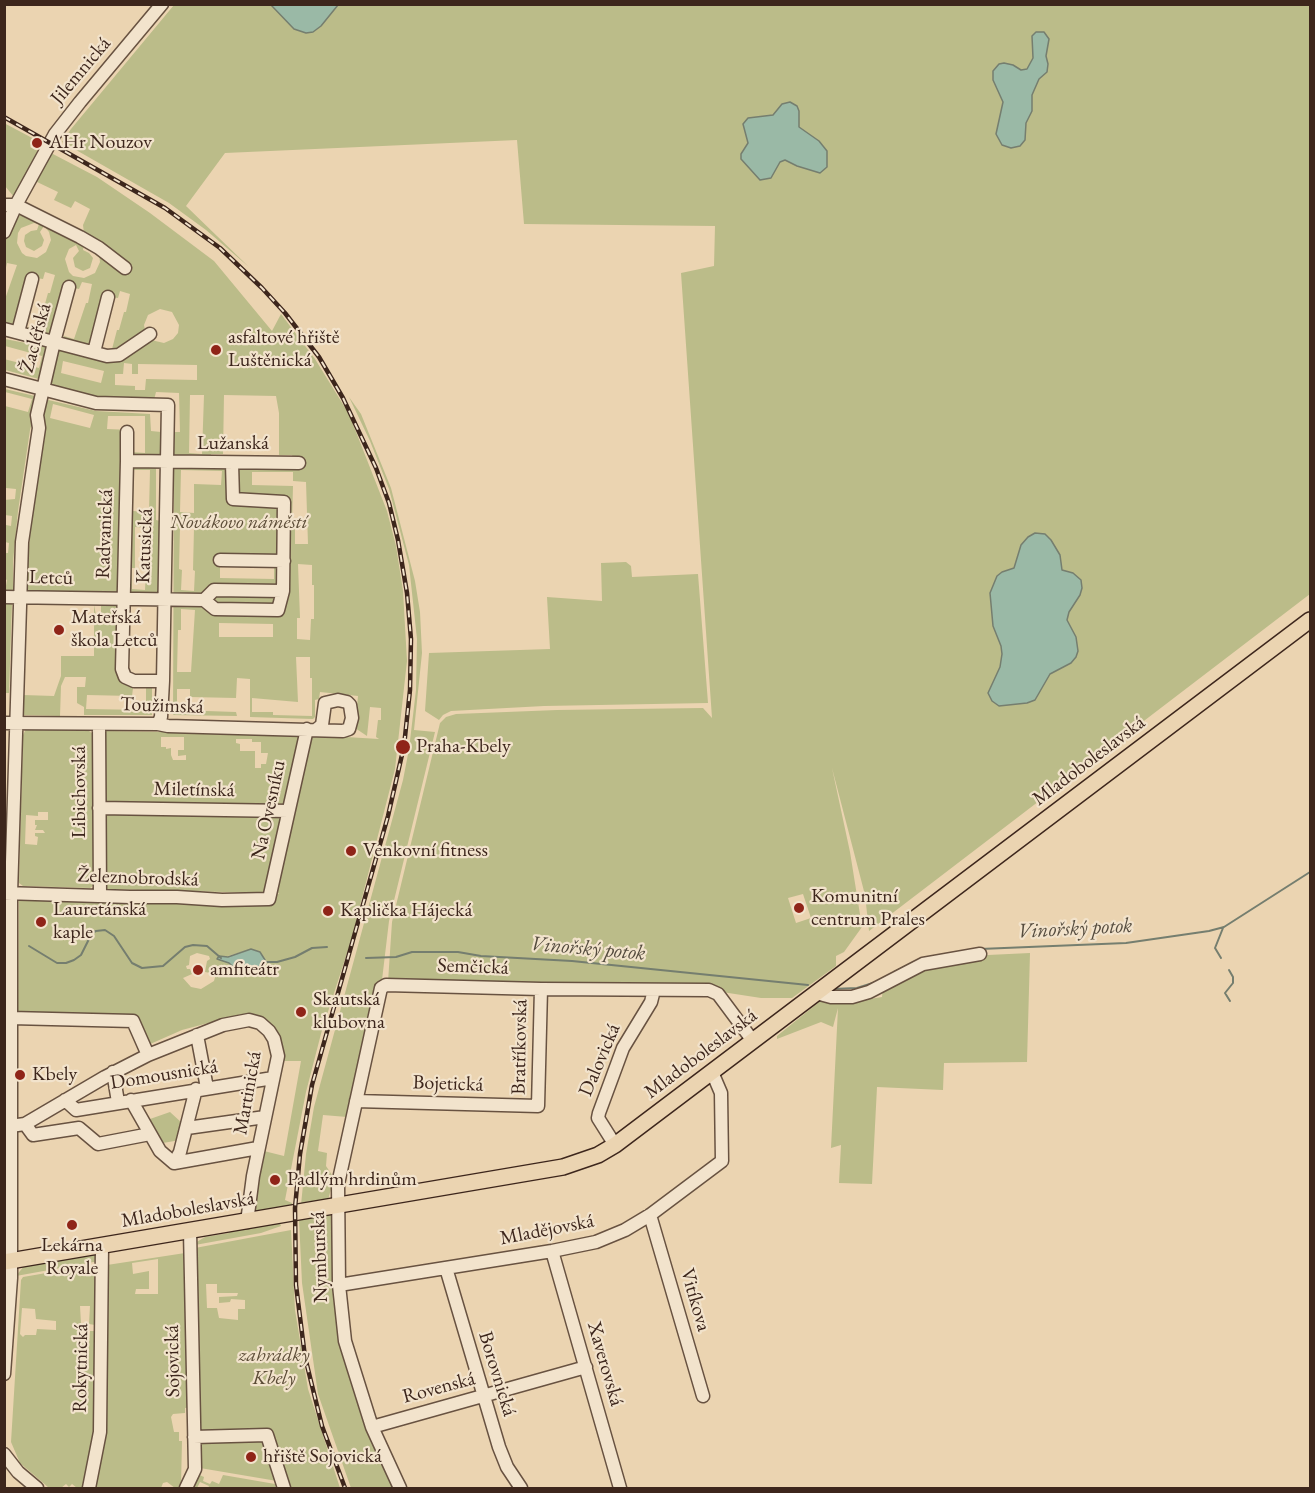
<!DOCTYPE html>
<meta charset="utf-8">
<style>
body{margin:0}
#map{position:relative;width:1315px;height:1493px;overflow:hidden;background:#ebd4b1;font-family:"EB Garamond",serif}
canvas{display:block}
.frame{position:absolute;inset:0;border:6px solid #3d261c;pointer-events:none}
</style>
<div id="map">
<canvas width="1315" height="1493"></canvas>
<div class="frame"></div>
</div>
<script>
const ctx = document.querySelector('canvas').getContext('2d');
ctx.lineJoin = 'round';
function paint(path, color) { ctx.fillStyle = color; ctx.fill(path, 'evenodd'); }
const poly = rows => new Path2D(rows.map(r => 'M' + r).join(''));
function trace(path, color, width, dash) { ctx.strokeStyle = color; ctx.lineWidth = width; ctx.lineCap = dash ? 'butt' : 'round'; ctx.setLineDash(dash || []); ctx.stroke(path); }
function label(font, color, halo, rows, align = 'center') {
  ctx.font = font + ' "EB Garamond",serif'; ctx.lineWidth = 4.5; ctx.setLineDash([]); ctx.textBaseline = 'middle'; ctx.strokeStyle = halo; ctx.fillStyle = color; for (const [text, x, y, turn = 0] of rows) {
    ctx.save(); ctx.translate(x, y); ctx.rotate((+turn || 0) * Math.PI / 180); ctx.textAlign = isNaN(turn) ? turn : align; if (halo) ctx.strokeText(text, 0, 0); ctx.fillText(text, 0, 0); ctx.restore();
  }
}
const green = poly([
 [174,5,1310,5,1310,594,869,931,865,895,832,768,850,852,862,927,844,952,836,956,836,966,792,998,761,998,722,992,388,982,392,922,440,723,446,717,456,714,557,710,703,708,712,718,681,273,714,266,715,226,524,224,517,140,225,153,186,206,249,267,206,230,169,203,62,142,71,129],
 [803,894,811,918,796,923,788,898],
 [4,123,36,140,30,147,42,153,14,197,5,186],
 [51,153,97,177,150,213,214,261,272,331,281,314,315,359,349,414,387,511,396,546,403,591,407,661,395,769,351,941,322,1030,306,1092,285,1200,292,1203,292,1209,253,1213,251,1207,264,1151,284,1156,301,1061,281,1061,283,1045,267,1023,242,1014,182,1030,148,1045,135,1017,18,1014,19,897,279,894,276,890,310,737,313,735,379,739,376,737,378,720,381,720,381,708,370,707,367,736,355,728,358,696,320,692,319,699,315,700,315,717,313,719,250,717,250,679,237,678,236,698,190,697,190,689,177,689,177,710,236,712,237,716,173,715,174,465,295,462,292,455,279,455,279,413,276,396,224,395,223,454,211,454,211,459,172,458,172,432,180,432,179,393,156,392,154,400,106,401,49,385,58,349,112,358,112,349,117,330,119,330,124,312,126,312,130,294,120,291,118,298,112,297,112,292,104,290,91,347,63,339,64,336,74,339,86,303,88,303,92,284,82,282,79,289,66,286,52,336,26,330,26,327,36,329,41,311,43,311,48,293,50,293,55,275,45,272,43,279,36,278,37,273,29,273,15,328,5,325,4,302,17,265,7,263,5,272,5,241,15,216,25,215,70,235,74,241,85,241,83,225,90,209,75,201,71,208,54,200,58,192,35,181],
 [34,223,39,224,37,230,31,231,25,235,24,241,26,247,34,251,42,246,44,240,40,232,44,226,49,232,51,240,46,252,37,258,26,256,22,253,17,243,18,233,21,228],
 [84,244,99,254,100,262,95,273,84,278,73,276,69,272,65,259,69,249,76,245,79,251,73,258,75,267,83,271,90,268,93,258,89,253,83,250],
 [160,309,172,312,179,325,178,333,173,339,164,343,151,340,145,330,144,325,148,315],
 [63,361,104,371,101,383,61,373],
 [124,363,132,364,132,374,138,374,138,364,197,365,197,380,146,379,145,390,135,390,135,386,115,385,115,374,123,374],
 [190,395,204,395,202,454,189,453],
 [181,470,222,471,221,485,194,484,194,513,180,512],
 [252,472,293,472,293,481,306,482,308,544,295,544,295,523,292,523,293,486,252,485],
 [180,528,194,528,193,570,195,571,194,591,181,590,182,570,179,569],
 [298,564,312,565,312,585,314,585,314,619,311,619,310,640,297,639,297,618,300,618],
 [220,565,274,566,274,579,220,578],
 [181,609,195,610,191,672,177,672,178,630,181,630],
 [219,623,273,624,273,637,219,637],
 [296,657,310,657,310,678,312,678,312,716,273,715,273,712,252,712,252,698,298,702],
 [251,949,260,952,265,960,236,970,230,963,218,959],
 [197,953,209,956,210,959,207,961,205,972,216,974,214,981,201,989,191,987,183,978,192,974,190,969,187,969,186,966,189,965,190,956],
 [5,339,36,345,42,341,49,344,43,380,5,370,4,359,39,368,42,356,5,346],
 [5,389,39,397,30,430,18,511,13,562,13,591,5,591,7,580,5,579,5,553,8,553,9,543,5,542,5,527,6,525,11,526,12,516,5,515,4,500,15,499,16,489,6,488,5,498,5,406,28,412,32,399,5,392],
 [349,397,361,414,391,488,415,581,420,612,422,653,414,730,435,732,389,921,382,980,379,982,347,1117,323,1115,318,1151,327,1153,326,1166,334,1178,328,1200,301,1205,306,1154,314,1107,403,780,409,749,416,690,417,639,409,565,389,489,370,441],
 [44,399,96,411,150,414,151,431,161,432,163,439,160,456,156,459,156,520,161,521,159,592,153,594,25,591,32,514,45,436,44,420,40,414],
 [53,404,94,415,90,428,50,418],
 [108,416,145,416,145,453,131,452,131,430,107,429],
 [134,470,150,470,149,512,133,511],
 [135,527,149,528,148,569,146,569,145,590,132,589,132,568,135,568],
 [626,562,631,566,632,577,698,574,708,703,544,706,451,711,443,715,439,720,425,711,429,653,550,649,547,597,602,601,601,563],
 [5,602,12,603,9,693,5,693,6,608,5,607],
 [94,605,96,615,101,615,101,605,115,605,119,607,118,668,152,683,152,715,84,715,84,707,77,703,77,687,85,687,86,677,65,677,61,686,60,716,23,715,23,695,54,696,61,676,61,656,94,656],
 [133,688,146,688,146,710,86,709,87,695,132,696],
 [26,729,89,731,93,734,94,885,90,888,23,886,19,883,23,735],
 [38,812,48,812,48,820,35,820,35,825,37,825,35,830,43,830,45,833,35,833,35,836,38,837,37,845,25,844,26,815,38,816],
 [106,731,297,734,300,737,285,804,281,807,106,803,103,799,103,734],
 [161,737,184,737,184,750,178,750,178,756,186,755,186,760,173,760,171,755,171,748,166,749,166,747,161,747],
 [236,739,252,739,252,742,261,742,261,753,268,753,266,764,261,764,261,768,255,768,255,751,240,751,240,744,236,743],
 [106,812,280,816,282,819,267,889,263,893,107,889,104,886,103,816],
 [1030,953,1027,1062,944,1063,943,1090,877,1087,872,1184,839,1183,841,1145,831,1148,838,1008,833,1027,821,1022,777,1039,777,1036,824,998,839,1000,839,1004,882,997,883,987,920,967,953,965,957,961,988,955],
 [170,1112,182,1123,180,1140,163,1143,150,1119],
 [330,1213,332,1217,333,1295,337,1328,364,1423,393,1488,351,1488,318,1394,302,1283,299,1219],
 [279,1220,281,1226,261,1233,195,1245,195,1243,205,1237,229,1233,228,1229],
 [291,1230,295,1310,308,1389,340,1488,287,1488,267,1430,200,1431,195,1248],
 [206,1284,217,1284,217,1293,238,1293,237,1296,219,1297,219,1303,230,1302,231,1299,245,1300,245,1309,238,1309,238,1320,219,1318,217,1308,207,1308],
 [96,1252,99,1261,16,1276,24,1266,90,1256,90,1253],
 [185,1253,191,1407,185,1408,185,1413,173,1414,171,1417,174,1432,179,1432,179,1441,182,1441,181,1485,179,1488,175,1488,167,1482,163,1483,161,1488,94,1488,107,1265],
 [158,1259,158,1294,135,1294,136,1289,149,1289,149,1271,133,1274,132,1263],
 [93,1265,96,1268,94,1432,84,1488,77,1488,72,1484,69,1487,66,1484,61,1488,49,1488,20,1463,11,1442,21,1280,23,1277],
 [80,1306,90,1306,89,1324,95,1325,95,1331,90,1331,89,1343,79,1342,79,1325,81,1324],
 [22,1308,35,1309,36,1319,56,1321,56,1330,37,1329,36,1335,25,1335,23,1337,20,1334],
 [265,1440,277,1481,200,1468,200,1441],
 [197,1474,204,1477,203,1481,210,1484,212,1481,219,1484,223,1475,275,1484,276,1488,208,1488,209,1486,200,1482,197,1488,190,1488]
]);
const water = poly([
 [271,5,338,5,321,26,313,32,306,33,294,29,271,5],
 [1036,32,1044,32,1049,39,1046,56,1048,64,1047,72,1039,79,1032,95,1032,111,1026,123,1025,140,1020,146,1011,148,1002,145,996,134,1003,102,993,80,993,71,999,64,1004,63,1013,65,1021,70,1027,69,1033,58,1032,36,1036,32],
 [790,102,797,106,799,111,799,127,819,141,827,151,827,167,820,173,797,166,785,160,780,162,771,178,760,180,741,159,741,154,748,143,743,124,748,118,773,115,782,104,790,102],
 [1035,533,1045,534,1051,540,1060,555,1062,570,1073,573,1081,580,1082,588,1080,595,1069,612,1067,620,1076,637,1078,651,1076,657,1071,663,1050,674,1035,700,1027,703,999,706,992,701,988,693,1000,667,1002,654,1001,646,993,626,990,593,997,576,1002,572,1014,568,1021,545,1028,537,1035,533],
 [251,949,260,952,265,960,263,969,255,974,236,970,229,963,217,959,219,956,228,957,251,949]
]);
const stream = poly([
 [29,946,57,963,66,963,74,960,81,955,92,933,96,931,105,930,114,936,132,963,142,968,163,966,185,947,193,945,207,946,221,958],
 [980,949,1126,943,1209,931,1224,927,1310,872],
 [366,958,396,957,412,952,458,952,481,956,572,961,808,985],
 [1221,958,1215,948,1223,928],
 [262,962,277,962,295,957,312,948,327,947],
 [1229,970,1233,977,1233,983,1225,993,1230,1001],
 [894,972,916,961],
 [832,989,857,988,876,982]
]);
const minor = poly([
 [4,205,16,205,80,237,99,248,125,268],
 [4,232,16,205,55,134,80,102,162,4],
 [4,329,107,356,119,355,150,334],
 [18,332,32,279],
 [94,352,108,297],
 [4,379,96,403,168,405,163,681,161,717,158,724],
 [127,461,127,432],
 [220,560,284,561],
 [4,597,204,600,215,609,278,610,283,591,284,502,233,499,232,463],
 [204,600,214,590,283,591],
 [163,681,134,681,125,677,122,669,127,461,299,463],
 [4,723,158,724,168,726,343,731,349,729,352,718,350,705,347,702,338,700,325,703,322,725,317,729],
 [99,724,100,896],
 [99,808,288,811],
 [4,893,130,897,177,897,222,900,269,899,307,729],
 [816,993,831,997,852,997,869,992,923,964,980,954],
 [11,1018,133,1021,148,1055],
 [197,1035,207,1088],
 [113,1072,118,1102],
 [65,1100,76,1110,273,1078],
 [131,1100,160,1151,174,1163],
 [356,1101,538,1106,541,989],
 [25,1124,33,1135,79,1128,98,1144,150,1134],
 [10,1126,25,1124,105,1077,148,1055,223,1025,249,1020,260,1023,269,1031,274,1039,278,1056,253,1176,247,1222],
 [187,1128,265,1117],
 [615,1145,598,1118,599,1113,623,1048,651,1002,654,990],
 [174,1163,258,1148],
 [174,1163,180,1152,196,1089],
 [650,1215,703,1396],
 [552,1251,620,1488],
 [446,1268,499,1447,507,1467,521,1488],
 [339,1285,552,1251,596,1242,625,1230,650,1215,722,1161,721,1093,712,1072],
 [4,1374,11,1278,11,894,22,542,39,428,37,415,54,342,69,287],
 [372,1427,586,1367],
 [194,1437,267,1435,284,1488],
 [4,1454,18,1472,37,1488],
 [89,1488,100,1432,102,1246],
 [186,1488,195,1469,190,1231],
 [400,1488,372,1427,345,1341,339,1285,338,1184,381,988,386,985,541,989,709,990,718,994,753,1041]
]);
const major = poly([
 [4,1262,563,1167,598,1155,615,1145,1310,620]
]);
const rail = poly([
 [4,117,165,208,220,248,262,288,285,313,319,357,343,398,376,468,389,503,398,540,407,593,411,639,410,690,404,746,388,816,312,1085,300,1154,295,1208,296,1285,305,1357,322,1426,345,1488]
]);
const markers = [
 [37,143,6,"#8f2418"],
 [216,350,6,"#8f2418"],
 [59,630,6,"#8f2418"],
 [403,747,8,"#8f2418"],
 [351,851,6,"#8f2418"],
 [799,908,6,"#8f2418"],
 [328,911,6,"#8f2418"],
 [41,922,6,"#8f2418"],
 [198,970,6,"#8f2418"],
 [301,1012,6,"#8f2418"],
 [20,1075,6,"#8f2418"],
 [275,1180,6,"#8f2418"],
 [72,1225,6,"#8f2418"],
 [251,1457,6,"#8f2418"]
];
const streetNames = [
 ["Jilemnická",81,71,-50],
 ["Žacléřská",36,338,-75],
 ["Lužanská",233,444],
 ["Radvanická",105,534,-88],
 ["Katusická",145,546,-88],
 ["Letců",51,578,1],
 ["Toužimská",162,706,2],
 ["Mladoboleslavská",1089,761,-37],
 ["Miletínská",194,790,1],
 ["Libichovská",80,792,-90],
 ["Na Ovesníku",269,810,-78],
 ["Železnobrodská",138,878,2],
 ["Semčická",473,967,2],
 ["Bratříkovská",520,1047,-89],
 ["Mladoboleslavská",701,1054,-37],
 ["Dalovická",600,1060,-67],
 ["Domousnická",164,1075,-9],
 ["Bojetická",448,1084,2],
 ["Martinická",248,1093,-80],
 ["Mladoboleslavská",188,1210,-10],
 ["Mladějovská",547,1230,-11],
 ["Nymburská",320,1257,-92],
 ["Vitíkova",695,1300,74],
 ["Sojovická",173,1361,-91],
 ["Xaverovská",605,1364,74],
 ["Rokytnická",81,1368,-89],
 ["Borovnická",497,1374,73],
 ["Rovenská",439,1388,-15]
];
const poiNames = [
 ["AHr Nouzov",49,143],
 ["asfaltové hřiště",228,338],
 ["Luštěnická",228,361],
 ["Mateřská",71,618],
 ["škola Letců",71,641],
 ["Praha-Kbely",416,747],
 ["Venkovní fitness",363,851],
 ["Komunitní",811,897],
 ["centrum Prales",811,920],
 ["Lauretánská",53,910],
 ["kaple",53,933],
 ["Kaplička Hájecká",340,911],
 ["amfiteátr",210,970],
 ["Skautská",313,1000],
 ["klubovna",313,1023],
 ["Kbely",32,1075],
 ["Padlým hrdinům",287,1180],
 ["Lekárna",72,1246,"center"],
 ["Royale",72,1269,"center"],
 ["hřiště Sojovická",263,1457]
];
const parkNames = [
 ["Novákovo náměstí",239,523],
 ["zahrádky",274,1356],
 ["Kbely",274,1379]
];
const waterNames = [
 ["Vinořský potok",1075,929,-3],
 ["Vinořský potok",588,949,5]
];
paint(green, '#bbbc89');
paint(water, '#9ab9a6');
trace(water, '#757e6f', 1.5);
trace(stream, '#757e6f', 2);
trace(minor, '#685241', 15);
trace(major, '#3d261c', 18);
trace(minor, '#f2e3cc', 12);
trace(major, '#ebd4b1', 15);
trace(rail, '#3d261c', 4.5);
trace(rail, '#f2e3cc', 2, [7]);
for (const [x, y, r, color] of markers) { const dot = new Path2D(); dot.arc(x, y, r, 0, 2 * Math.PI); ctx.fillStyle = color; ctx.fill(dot); trace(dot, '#f2e3cc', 2); }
label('20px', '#3d261c', '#f2e3cc', streetNames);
label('20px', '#3d261c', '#f2e3cc', poiNames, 'left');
label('italic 20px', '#5c4c37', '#f2e3cc', parkNames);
label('italic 21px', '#544b3e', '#f2e3cc', waterNames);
</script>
